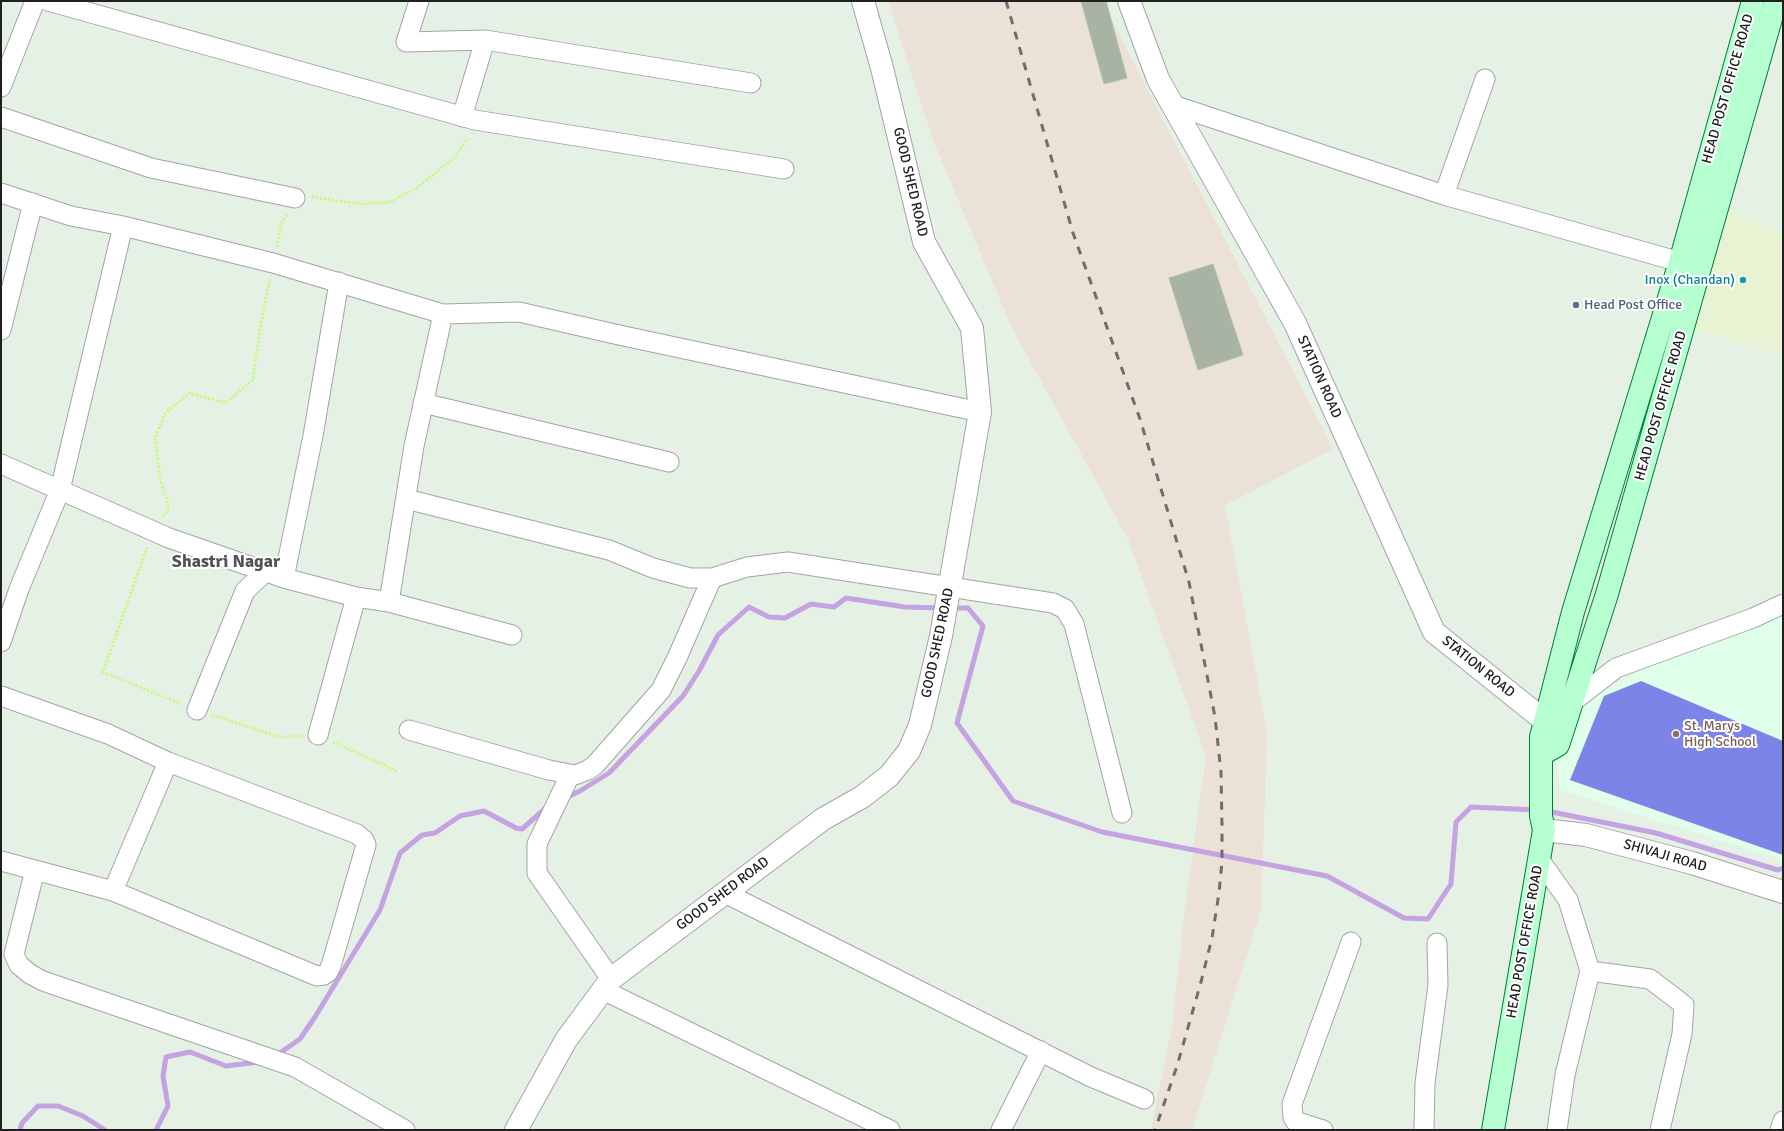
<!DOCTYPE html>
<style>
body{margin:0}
#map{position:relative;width:1784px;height:1131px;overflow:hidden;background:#e5f1e5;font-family:Signika,sans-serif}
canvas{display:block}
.frame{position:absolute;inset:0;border:2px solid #202020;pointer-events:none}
</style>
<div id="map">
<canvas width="1784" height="1131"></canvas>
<div class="frame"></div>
</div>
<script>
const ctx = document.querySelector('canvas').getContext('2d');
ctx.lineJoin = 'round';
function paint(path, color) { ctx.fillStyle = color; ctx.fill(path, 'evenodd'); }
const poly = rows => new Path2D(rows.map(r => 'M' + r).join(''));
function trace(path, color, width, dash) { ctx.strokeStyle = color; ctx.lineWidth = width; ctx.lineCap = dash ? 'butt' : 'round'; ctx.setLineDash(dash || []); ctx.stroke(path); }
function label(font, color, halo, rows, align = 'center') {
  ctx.font = font + ' Signika,sans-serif'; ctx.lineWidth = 4; ctx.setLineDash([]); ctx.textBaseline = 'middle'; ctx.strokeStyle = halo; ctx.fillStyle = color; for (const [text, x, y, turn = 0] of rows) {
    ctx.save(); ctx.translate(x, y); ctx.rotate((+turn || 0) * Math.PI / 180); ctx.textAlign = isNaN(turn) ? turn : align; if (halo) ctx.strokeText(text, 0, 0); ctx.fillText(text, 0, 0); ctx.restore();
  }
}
const commercial = poly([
 [1726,208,1783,233,1783,357,1688,327]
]);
const industrial = poly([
 [888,1,1107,1,1112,20,1333,449,1225,505,1267,733,1261,910,1192,1130,1151,1130,1172,1026,1185,908,1206,756,1128,539,1012,328,933,140]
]);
const education = poly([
 [1783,592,1783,860,1560,790,1557,762,1580,706,1699,635]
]);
const pitch = poly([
 [1641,681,1783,741,1783,855,1570,780,1604,696]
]);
const stream = poly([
 [951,608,968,608,983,626,957,723,1013,801,1102,832,1327,876,1404,918,1428,919,1451,884,1456,822,1471,807,1537,810],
 [565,798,580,791,609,773,683,696,699,671,718,635,749,607,769,617,785,618,811,604,834,607,846,598,905,607,941,608],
 [1547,811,1656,833,1778,870,1783,868],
 [277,1055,300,1039,315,1017,380,910,400,853,422,835,435,833,460,816,484,811,516,828,522,829,547,807],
 [20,1130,22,1123,38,1106,58,1106,83,1116,105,1130],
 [156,1130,168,1106,163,1076,166,1057,190,1052,226,1066,259,1062]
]);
const building = poly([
 [1081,1,1106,1,1127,78,1104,84,1081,1],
 [1213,264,1243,355,1198,370,1169,278,1213,264]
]);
const path = poly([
 [312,197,361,204,390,202,417,188,453,159,468,138],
 [277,247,282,222,287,214],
 [163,517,169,508,160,479,155,437,166,412,190,393,226,403,253,380,260,328,270,279],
 [147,547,103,672,181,704],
 [212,715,280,737,302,736],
 [333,742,397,771]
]);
const minor = poly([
 [48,1,475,120,784,169],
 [419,1,406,42,485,40],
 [1485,79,1444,195,1680,262],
 [1,87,35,1],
 [1173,105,1444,195],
 [1,117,151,168,295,198],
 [462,117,485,40,751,83],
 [1,193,71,216,123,226,273,263,443,314,519,312,619,335,980,412],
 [1,330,33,203],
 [423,403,669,462],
 [1,464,169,538,284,578,356,597,389,602,512,635],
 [406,499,609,550,653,568,690,578,712,578,747,567,788,562,1053,603,1065,609,1074,624,1122,813],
 [284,578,313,436,339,282],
 [389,602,414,446,443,314],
 [1,642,19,589,60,490,123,226],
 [1,696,108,734,168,762,357,834,364,840,366,845,331,966,328,972,324,975,317,976,113,891,1,861],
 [1566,707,1616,668,1753,618,1783,604],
 [197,710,245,591,265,572],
 [409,730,549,770,575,775,588,770,595,765,661,690,677,658,712,578],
 [318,735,356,597],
 [570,775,537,844,537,873,611,979],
 [1539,859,1568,900,1590,971],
 [35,870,14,954,19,965,30,974,43,981,295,1067,405,1130],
 [113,891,168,762],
 [725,893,1091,1077,1144,1099],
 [603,990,890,1130],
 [1001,1130,1041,1051],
 [1323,1130,1295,1121,1293,1117,1292,1104,1351,942],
 [1424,1130,1425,1083,1438,985,1437,943],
 [1557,1130,1565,1075,1590,971,1650,979,1684,1005,1682,1034,1660,1130],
 [1780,1130,1783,1121]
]);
const tertiary = poly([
 [1129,1,1158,79,1295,323,1434,632,1545,721],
 [1544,830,1586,835,1692,863,1783,892],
 [516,1130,566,1040,611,979,823,819,862,797,889,776,909,751,920,725,941,636,980,412,972,328,924,242,882,68,863,1]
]);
const secondary = poly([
 [1542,754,1558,745,1607,594,1776,1],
 [1493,1130,1544,830,1541,816,1541,737,1573,612,1680,262,1753,1]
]);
const rail = poly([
 [1006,1,1073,233,1140,419,1189,582,1215,717,1221,772,1222,827,1222,861,1219,893,1212,938,1201,982,1177,1066,1155,1130]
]);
const markers = [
 [1743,280,4,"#0f9aa8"],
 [1576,305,4,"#5c6f8a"],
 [1676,734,4,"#8d6e63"]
];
const streetNames = [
 ["HEAD POST OFFICE ROAD",1728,89,-74],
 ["GOOD SHED ROAD",910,182,77],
 ["STATION ROAD",1319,377,66],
 ["HEAD POST OFFICE ROAD",1661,406,-74],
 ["GOOD SHED ROAD",938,643,-78],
 ["STATION ROAD",1478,667,39],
 ["SHIVAJI ROAD",1665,856,16],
 ["GOOD SHED ROAD",723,894,-37],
 ["HEAD POST OFFICE ROAD",1525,942,-80]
];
const cultureNames = [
 ["Inox (Chandan)",1735,280]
];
const serviceNames = [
 ["Head Post Office",1584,305]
];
const educationNames = [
 ["St. Marys",1684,726],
 ["High School",1684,742]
];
const districtNames = [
 ["Shastri Nagar",226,562]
];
paint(commercial, '#e8f3d3');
paint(industrial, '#ebe1d7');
paint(education, '#e0ffea');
paint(pitch, '#7d84e7');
trace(stream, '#c5a2e2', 5);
paint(building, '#a8b3a4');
trace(building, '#adc4a6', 1);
trace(minor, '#a4a4a4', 21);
trace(tertiary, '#a4a4a4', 24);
trace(secondary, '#007d36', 24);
trace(path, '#bfff68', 2.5, [2, 2]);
trace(minor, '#fff', 19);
trace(tertiary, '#fff', 22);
trace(secondary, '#b5ffd1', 22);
trace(rail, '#6e6e6e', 3, [8, 8]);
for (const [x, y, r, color] of markers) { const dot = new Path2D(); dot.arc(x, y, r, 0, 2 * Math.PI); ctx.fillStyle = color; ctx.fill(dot); trace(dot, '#fff', 1.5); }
label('14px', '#202020', '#fff', streetNames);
label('14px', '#0d838f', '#fff', cultureNames, 'right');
label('14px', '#4e5e75', '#fff', serviceNames, 'left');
label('14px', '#785e54', '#fff', educationNames, 'left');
label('bold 18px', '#535353', '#fff', districtNames);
</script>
